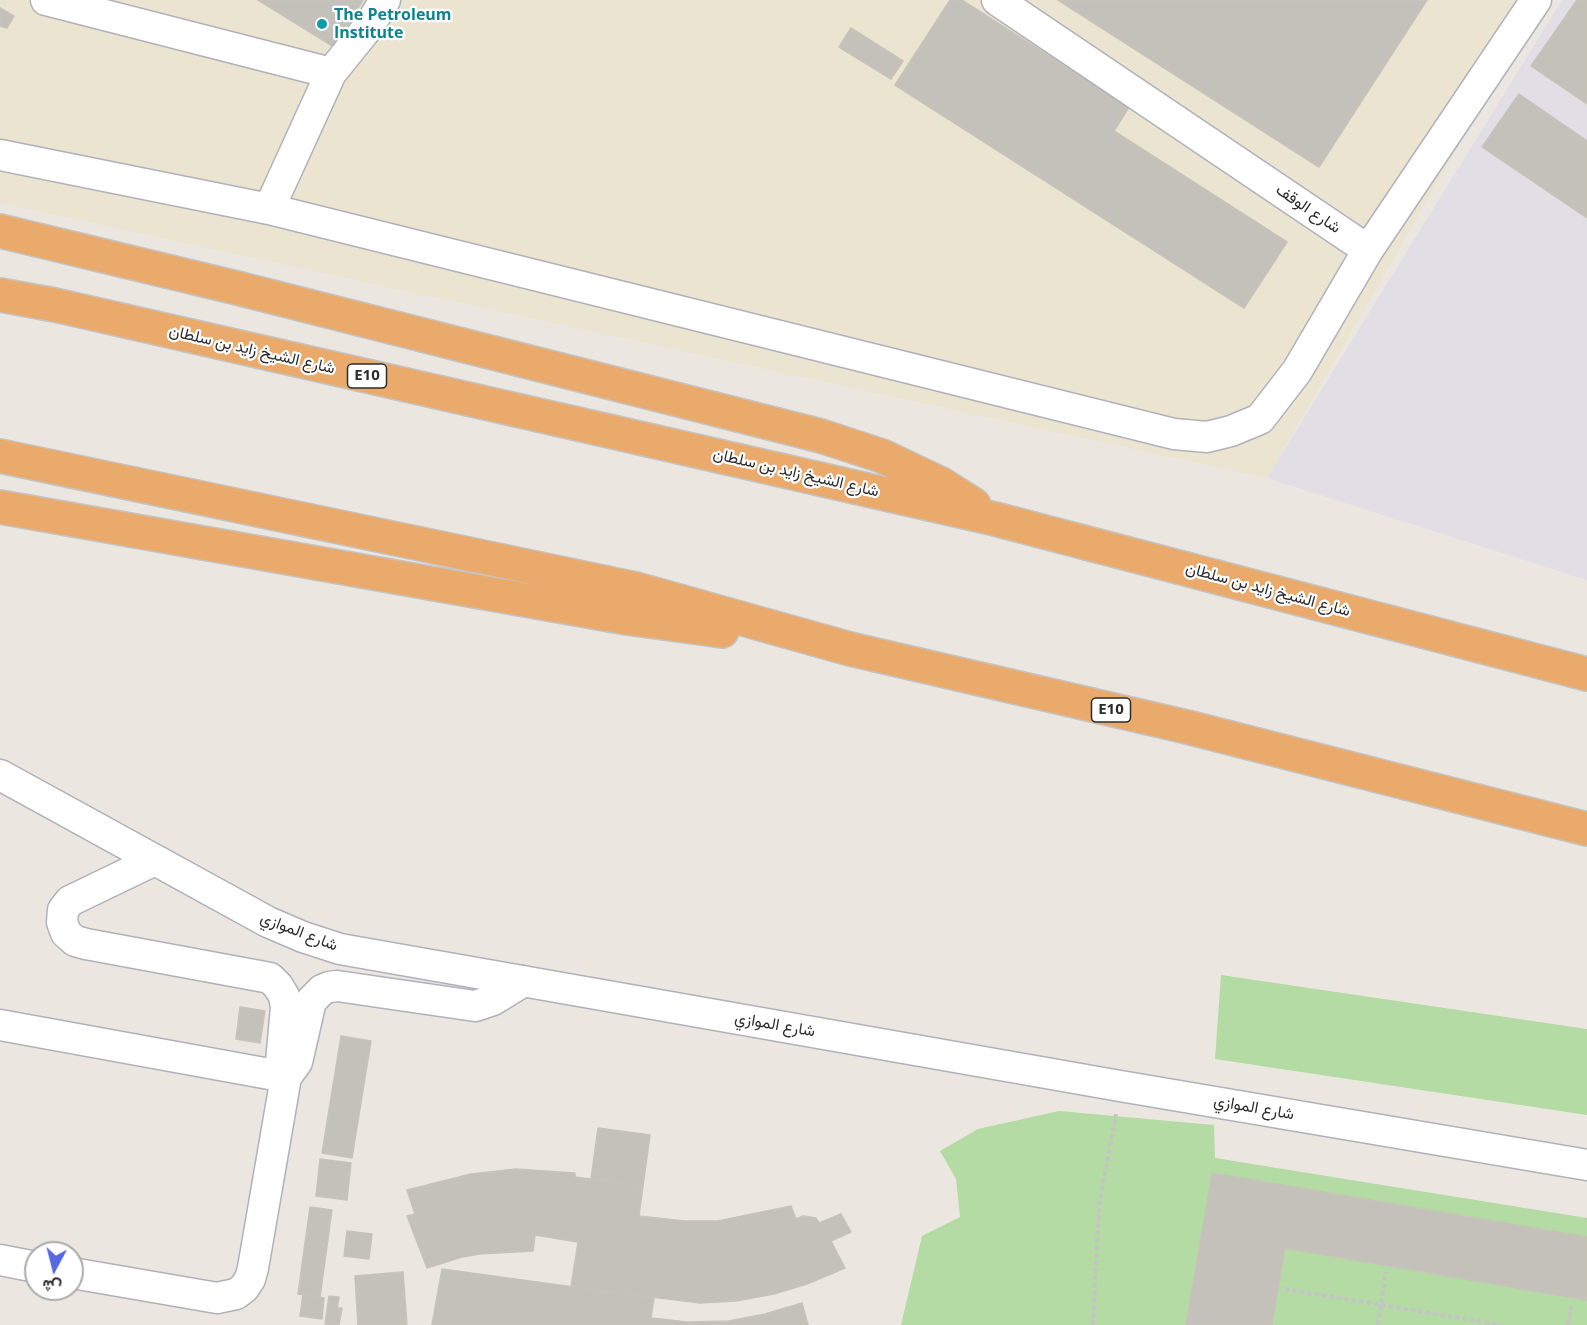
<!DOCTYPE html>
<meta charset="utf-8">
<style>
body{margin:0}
#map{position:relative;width:1587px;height:1325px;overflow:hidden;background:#ebe7e0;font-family:"Open Sans",Vazirmatn,sans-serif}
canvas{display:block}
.north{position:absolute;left:24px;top:1241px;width:60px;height:60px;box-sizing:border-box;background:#fff;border:2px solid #ababab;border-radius:50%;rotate:187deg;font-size:16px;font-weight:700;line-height:24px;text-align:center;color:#2c2c2c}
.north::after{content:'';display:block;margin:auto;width:21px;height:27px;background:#5567e3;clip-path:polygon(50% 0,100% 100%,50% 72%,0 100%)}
</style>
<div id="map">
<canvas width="1587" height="1325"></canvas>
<div class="north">ش</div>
</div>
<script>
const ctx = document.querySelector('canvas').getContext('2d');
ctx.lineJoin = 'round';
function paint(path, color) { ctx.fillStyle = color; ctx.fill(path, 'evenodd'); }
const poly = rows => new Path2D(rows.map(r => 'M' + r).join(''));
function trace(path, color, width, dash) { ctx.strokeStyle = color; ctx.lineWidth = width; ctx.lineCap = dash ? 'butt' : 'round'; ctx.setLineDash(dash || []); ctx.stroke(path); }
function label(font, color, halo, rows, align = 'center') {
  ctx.font = font + ' "Open Sans",Vazirmatn,sans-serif'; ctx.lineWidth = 4.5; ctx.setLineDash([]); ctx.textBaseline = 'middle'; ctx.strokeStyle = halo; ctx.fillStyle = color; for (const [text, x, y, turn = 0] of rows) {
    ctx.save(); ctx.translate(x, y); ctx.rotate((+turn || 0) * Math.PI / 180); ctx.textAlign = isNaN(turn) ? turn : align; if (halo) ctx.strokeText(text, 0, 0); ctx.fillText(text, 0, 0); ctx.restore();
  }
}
const industrial = poly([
 [1562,0,1587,0,1587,580,1267,478]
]);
const education = poly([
 [0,0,1543,0,1267,478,0,203]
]);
const green = poly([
 [1221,975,1587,1029,1587,1115,1215,1059],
 [1059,1111,1214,1125,1215,1158,1587,1218,1587,1325,901,1325,922,1236,960,1217,956,1179,940,1151,978,1129]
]);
const building = poly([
 [258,0,363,0,334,47,258,0],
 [950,0,962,0,1129,107,1114,131,1287,242,1244,308,895,85,950,0],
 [1058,0,1427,0,1319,167,1058,0],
 [1577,0,1587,0,1587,104,1531,66,1577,0],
 [0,8,14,16,7,28,0,26,0,8],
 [851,28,903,61,891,79,839,47,851,28],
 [1519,94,1587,141,1587,218,1482,147,1519,94],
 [240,1007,265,1011,260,1043,236,1039,240,1007],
 [341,1036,371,1041,352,1158,322,1153,341,1036],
 [598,1128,650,1135,643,1186,591,1179,598,1128],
 [320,1159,351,1163,347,1200,316,1196,320,1159],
 [516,1169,575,1173,575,1177,643,1186,639,1216,684,1221,718,1221,791,1206,796,1219,803,1216,816,1218,819,1223,841,1214,851,1232,831,1241,845,1268,807,1284,774,1294,736,1301,700,1303,571,1287,578,1242,535,1235,533,1251,480,1254,462,1257,427,1268,407,1216,415,1214,407,1190,471,1174,516,1169],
 [1212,1173,1587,1237,1587,1300,1285,1248,1272,1325,1186,1325,1212,1173],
 [310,1207,332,1210,320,1297,298,1294,310,1207],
 [347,1231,372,1234,369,1259,344,1256,347,1231],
 [442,1269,654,1298,651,1318,687,1322,729,1321,765,1314,802,1303,808,1325,432,1325,442,1269],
 [403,1272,407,1325,358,1325,355,1276,403,1272],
 [303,1294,324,1298,322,1319,300,1316,303,1294],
 [329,1296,339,1297,337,1308,342,1308,339,1325,325,1324,329,1296]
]);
const path = poly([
 [1285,1289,1502,1325],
 [1093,1325,1099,1206,1116,1114],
 [1378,1325,1386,1272],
 [1568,1325,1572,1304]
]);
const minor = poly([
 [46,0,331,73,369,26,385,0],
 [997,0,1368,250],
 [0,155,269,209,1174,434,1207,437,1231,431,1260,419,1297,371,1368,250,1536,0],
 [269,209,331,73],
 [0,775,268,922,303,937,340,949,1120,1086,1587,1165],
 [155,860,70,901,63,910,62,922,66,933,75,941,86,944,270,978,278,986,284,996,286,1007,281,1062,286,1077,297,1062,311,1001,322,990,329,987,337,986,475,1006,493,1000,524,981],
 [0,1025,286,1077,253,1268,250,1279,244,1288,236,1294,217,1298,72,1273],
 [0,1260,36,1267]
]);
const highway = poly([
 [0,231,237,288,821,436,882,456,941,484,974,505],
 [0,295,55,305,995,519,1587,674],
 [0,456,636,589,850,649,1187,727,1587,829],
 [0,507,627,618,722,631]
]);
const markers = [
 [322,24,6,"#0f9aa8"]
];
const shields = [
 [367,376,39],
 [1111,710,39]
];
const shieldNames = [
 ["E10",367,376],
 ["E10",1111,710]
];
const cultureNames = [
 ["The Petroleum",334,15],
 ["Institute",334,33]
];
const streetNames = [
 ["شارع الوقف",1308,209,34],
 ["شارع الشيخ زايد بن سلطان",252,350,13],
 ["شارع الشيخ زايد بن سلطان",796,473,13],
 ["شارع الشيخ زايد بن سلطان",1268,590,15],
 ["شارع الموازي",299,932,21],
 ["شارع الموازي",775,1025,10],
 ["شارع الموازي",1254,1108,10]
];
paint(industrial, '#e1dfe5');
paint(education, '#ebe4d1');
paint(green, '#b3dba3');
paint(building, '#c4c1bb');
trace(building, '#c7c3b9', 1.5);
trace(minor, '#b0b1ba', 33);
trace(highway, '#c4c4c4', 36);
trace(path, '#c4c4c4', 4, [4.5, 3]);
trace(minor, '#fff', 30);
trace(highway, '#eaaa6c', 33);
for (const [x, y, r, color] of markers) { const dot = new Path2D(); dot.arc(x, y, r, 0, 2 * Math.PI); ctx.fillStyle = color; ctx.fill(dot); trace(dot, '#fff', 2); }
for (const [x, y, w] of shields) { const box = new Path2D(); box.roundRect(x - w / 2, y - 12, w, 24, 4.5); ctx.fillStyle = '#fff'; ctx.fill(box); trace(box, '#2c2c2c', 1.5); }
label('bold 15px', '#2c2c2c', null, shieldNames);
label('bold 16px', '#0d838f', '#fff', cultureNames, 'left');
label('16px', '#2c2c2c', '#fff', streetNames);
</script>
